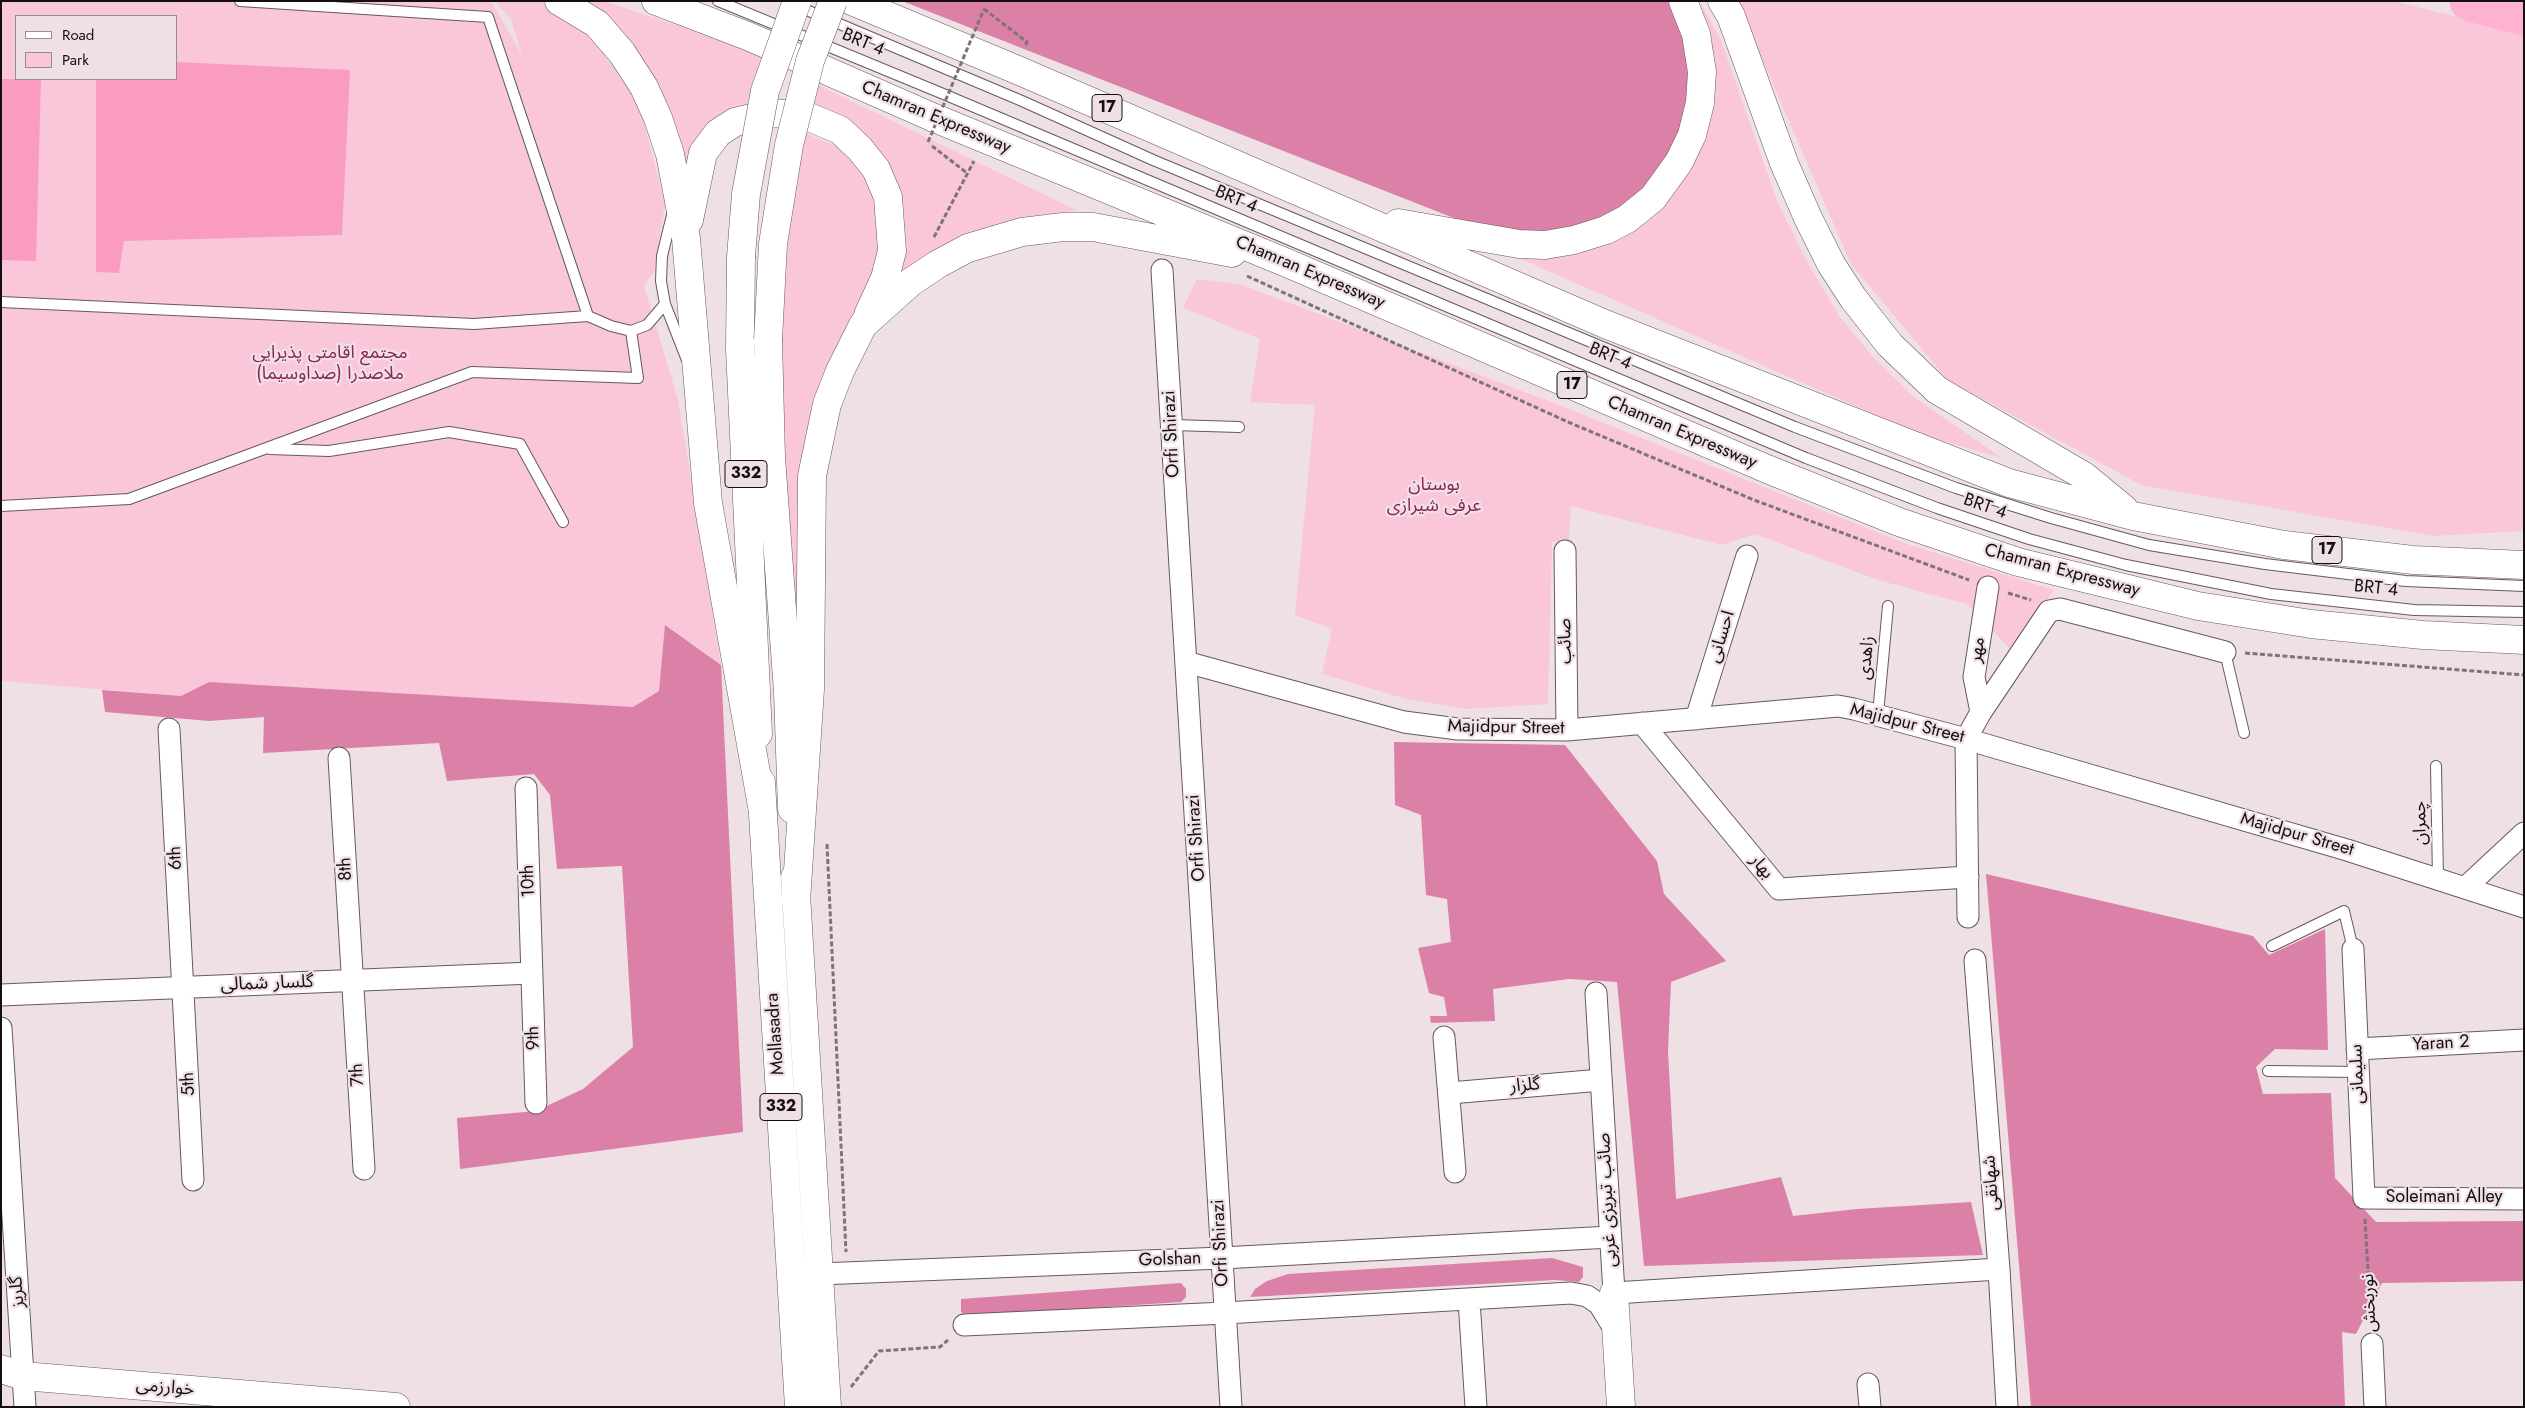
<!DOCTYPE html>
<meta charset="utf-8">
<style>
body{margin:0}
#map{position:relative;width:2525px;height:1408px;overflow:hidden;background:#efe0e5;font-family:Jost,sans-serif}
canvas{display:block}
.frame{position:absolute;inset:0;border:2px solid #130e10;pointer-events:none}
.legend{position:absolute;left:15px;top:15px;width:162px;height:65px;box-sizing:border-box;background:#efe0e5;border:1px solid #978c90;margin:0;padding:6px 9px;list-style:none;font-size:15px;color:#130e10}
.legend li{display:flex;align-items:center;gap:10px;height:25px}
.legend b{width:25px;border:1px solid #978c90}
</style>
<div id="map">
<canvas width="2525" height="1408"></canvas>
<div class="frame"></div>
<ul class="legend">
<li><b style="height:6px;background:#fff"></b>Road</li>
<li><b style="height:14px;background:#fac6d9"></b>Park</li>
</ul>
</div>
<script>
const ctx = document.querySelector('canvas').getContext('2d');
ctx.lineJoin = 'round';
function paint(path, color) { ctx.fillStyle = color; ctx.fill(path, 'evenodd'); }
const poly = rows => new Path2D(rows.map(r => 'M' + r).join(''));
function trace(path, color, width, dash) { ctx.strokeStyle = color; ctx.lineWidth = width; ctx.lineCap = dash ? 'butt' : 'round'; ctx.setLineDash(dash || []); ctx.stroke(path); }
function label(font, color, halo, rows, align = 'center') {
  ctx.font = font + ' Jost,"Noto Sans Arabic",sans-serif'; ctx.lineWidth = 4.5; ctx.setLineDash([]); ctx.textBaseline = 'middle'; ctx.strokeStyle = halo; ctx.fillStyle = color; for (const [text, x, y, turn = 0] of rows) {
    ctx.save(); ctx.translate(x, y); ctx.rotate((+turn || 0) * Math.PI / 180); ctx.textAlign = isNaN(turn) ? turn : align; if (halo) ctx.strokeText(text, 0, 0); ctx.fillText(text, 0, 0); ctx.restore();
  }
}
const green = poly([
 [1,1,491,1,522,55,511,19,494,1,542,1,595,41,640,107,665,204,654,272,644,285,678,400,721,665,666,625,659,691,633,707,209,682,181,696,1,681],
 [16,16,176,16,176,79,16,79],
 [582,1,604,1,762,54,746,107,686,181],
 [1700,1,1722,43,1777,201,1805,258,1839,316,1875,359,1915,398,2002,458,1919,434,1521,259,1565,256,1593,249,1638,226,1710,46],
 [1737,1,2394,1,2524,34,2524,531,2433,536,2141,485,1948,380,1851,264],
 [814,83,1076,210,1043,217,889,292,904,262,906,240,903,206,895,184,807,106],
 [802,132,841,148,862,169,876,193,880,262,828,371,802,678,783,479,780,380,790,198],
 [1197,279,1242,285,1559,405,1907,544,2054,590,2010,649,1967,604,1878,580,1755,534,1722,545,1571,506,1569,540,1552,542,1548,704,1467,709,1403,698,1322,674,1332,629,1295,615,1315,405,1250,402,1260,339,1183,308]
]);
const forest = poly([
 [902,1,1669,1,1675,9,1684,35,1689,69,1687,104,1677,139,1662,165,1641,192,1621,209,1573,230,1522,233,1464,222],
 [665,625,721,665,743,1132,460,1169,457,1118,536,1111,583,1089,633,1047,622,866,557,869,550,795,534,774,447,781,439,743,263,753,264,717,209,721,105,712,102,690,181,696,209,682,633,707,659,691],
 [1394,742,1565,745,1657,861,1664,894,1726,961,1671,982,1668,1051,1676,1199,1781,1177,1793,1216,1857,1209,1971,1202,1983,1255,1644,1266,1617,982,1569,979,1493,989,1495,1021,1431,1023,1430,1016,1447,1016,1444,997,1429,993,1418,948,1451,942,1447,899,1426,895,1421,815,1395,805],
 [1986,874,2253,936,2269,955,2325,929,2328,1050,2275,1049,2256,1067,2263,1094,2331,1093,2335,1178,2376,1222,2524,1221,2524,1281,2382,1283,2356,1334,2342,1332,2345,1407,2031,1407],
 [1552,1258,1583,1267,1583,1277,1579,1282,1555,1280,1250,1297,1255,1289,1267,1281,1288,1274],
 [1181,1283,1186,1289,1186,1297,1181,1302,967,1316,961,1312,961,1299]
]);
const river = poly([
 [2470,1,2524,15]
]);
const building = poly([
 [176,62,350,70,342,235,124,241,119,273,96,272,96,79,176,79],
 [1,79,41,79,36,261,1,260]
]);
const path = poly([
 [984,9,1027,42,1025,46],
 [932,146,967,173],
 [934,237,974,161],
 [1247,276,1568,422,1754,500,1969,580],
 [2008,593,2031,600],
 [2245,653,2524,675],
 [827,844,846,1252],
 [2365,1219,2371,1323],
 [851,1387,879,1351,940,1347,948,1340]
]);
const lane = poly([
 [240,1,488,17,588,316],
 [718,1,941,93,1806,458,1937,508,2029,539,2126,565,2271,594,2414,610,2524,612],
 [797,6,1022,101,1153,160,1795,427,1956,488,2051,518,2149,545,2265,564,2406,581,2524,586],
 [673,211,662,256,661,281,665,304,687,360],
 [1,302,474,324,588,316,611,326,631,331,647,325,665,304],
 [1172,425,1239,427],
 [270,449,329,451,449,432,520,444,563,522],
 [1,506,129,499,472,372,638,378,631,331],
 [2225,652,2244,733],
 [1878,714,1888,606],
 [2436,766,2438,879],
 [2272,946,2344,911,2353,949],
 [2268,1071,2359,1072]
]);
const street = poly([
 [1162,270,1231,1407],
 [1565,551,1567,730],
 [1186,662,1404,722,1458,729,1567,730,1838,706,1854,709,1966,739,2347,850,2524,907],
 [1981,712,1974,677,1988,587],
 [1696,719,1747,556],
 [1642,723,1779,889,1968,877],
 [169,729,193,1180],
 [339,758,364,1169],
 [526,788,536,1103],
 [2466,887,2524,833],
 [1968,917,1966,739,1981,712,2049,611,2060,609,2225,652],
 [2353,949,2364,1198,2524,1199],
 [1975,960,1999,1269,2007,1407],
 [1596,993,1614,1293,1999,1269],
 [1,995,532,973],
 [1,1028,25,1407],
 [1444,1037,1455,1172],
 [2357,1049,2524,1040],
 [1450,1093,1601,1080],
 [819,1274,1222,1258,1610,1237],
 [1469,1300,1476,1407],
 [964,1325,1225,1313,1571,1293,1587,1296,1599,1304,1615,1330],
 [2372,1344,2375,1407],
 [1868,1384,1870,1407]
]);
const secondary = poly([
 [1614,1293,1621,1407],
 [1,1369,23,1376,396,1407]
]);
const primary = poly([
 [741,257,740,349,758,734],
 [768,340,771,457,788,692,792,809],
 [761,782,799,1407],
 [795,877,827,1407]
]);
const highway = poly([
 [559,1,597,24,622,53,644,87,658,118,670,154,686,238,708,503,762,806],
 [656,1,750,37,932,117,1287,263,1767,469,1899,522,2018,562,2198,606,2311,624,2423,635,2524,640],
 [852,1,1015,69,1605,324,2009,483,2133,516,2284,545,2413,560,2524,565],
 [1722,1,1731,16,1784,163,1808,218,1831,264,1853,298,1890,345,1937,390,2084,476,2124,509],
 [689,220,703,153,718,133,735,122,774,113,809,117,840,130,860,149,876,169,888,197,892,251,885,278,868,315],
 [1398,223,1519,244,1545,245,1574,240,1606,230,1627,219,1653,198,1679,162,1692,135,1700,103,1702,72,1696,34,1683,1],
 [796,901,810,689,812,476,827,404,840,371,863,325,911,282,938,264,968,248,1022,232,1063,227,1093,227,1232,253]
]);
const pathBridge = poly([
 [928,142,984,9]
]);
const primaryBridge = poly([
 [741,257,746,194,765,91,797,1],
 [768,340,773,244,789,145,810,61,833,1]
]);
const shields = [
 [1107,108,30],
 [1572,385,30],
 [746,474,42],
 [2327,550,30],
 [781,1107,42]
];
const shieldNames = [
 ["17",1107,108],
 ["17",1572,385],
 ["332",746,474],
 ["17",2327,550],
 ["332",781,1107]
];
const streetNames = [
 ["BRT 4",863,43,23],
 ["Chamran Expressway",936,118,23],
 ["BRT 4",1236,200,23],
 ["Chamran Expressway",1310,273,23],
 ["BRT 4",1610,357,23],
 ["Chamran Expressway",1682,433,23],
 ["Orfi Shirazi",1172,434,-93],
 ["BRT 4",1985,507,19],
 ["Chamran Expressway",2062,571,15],
 ["BRT 4",2376,589,6],
 ["احسانی",1722,637,-73],
 ["صائب",1566,641,-91],
 ["مهر",1978,650,-81],
 ["زاهدی",1867,658,-85],
 ["Majidpur Street",1907,724,14],
 ["Majidpur Street",1506,728,1],
 ["چمران",2421,823,-91],
 ["Majidpur Street",2297,835,16],
 ["Orfi Shirazi",1197,838,-94],
 ["6th",176,858,-93],
 ["بهار",1761,867,50],
 ["8th",346,869,-93],
 ["10th",529,881,-92],
 ["گلسار شمالی",267,984,-2],
 ["Mollasadra",776,1034,-94],
 ["9th",534,1038,-92],
 ["Yaran 2",2441,1044,-3],
 ["سلیمانی",2358,1074,-92],
 ["7th",358,1075,-93],
 ["5th",189,1084,-93],
 ["گلزار",1525,1086,-5],
 ["شهانقی",1992,1183,-94],
 ["Soleimani Alley",2444,1198],
 ["صائب تبریزی غربی",1608,1200,-93],
 ["Orfi Shirazi",1221,1243,-93],
 ["Golshan",1170,1260,-2],
 ["گلریز",18,1292,-94],
 ["نوربخش",2370,1303,-93],
 ["خوارزمی",165,1388,5]
];
const parkNames = [
 ["مجتمع اقامتی پذیرایی",330,354],
 ["ملاصدرا (صداوسیما)",330,375],
 ["بوستان",1434,486],
 ["عرفی شیرازی",1434,507]
];
paint(green, '#fac6d9');
paint(forest, '#db80a6');
trace(river, '#ffb2d0', 41);
paint(building, '#fa9cc2');
trace(lane, '#66595d', 12);
trace(street, '#66595d', 23);
trace(secondary, '#66595d', 29);
trace(primary, '#66595d', 29);
trace(highway, '#66595d', 29);
trace(path, '#7e7477', 3, [5, 2.5]);
trace(lane, '#fff', 10);
trace(street, '#fff', 21);
trace(secondary, '#fff', 28);
trace(primary, '#fff', 28);
trace(highway, '#fff', 28);
trace(primaryBridge, '#66595d', 29, []);
trace(pathBridge, '#7e7477', 3, [5, 2.5]);
trace(primaryBridge, '#fff', 28);
for (const [x, y, w] of shields) { const box = new Path2D(); box.roundRect(x - w / 2, y - 13.5, w, 27, 4); ctx.fillStyle = '#efe0e5'; ctx.fill(box); trace(box, '#130e10', 1); }
label('bold 16px', '#130e10', null, shieldNames);
label('18px', '#130e10', '#efe0e5', streetNames);
label('18px', '#8d2158', '#efe0e5', parkNames);
</script>
